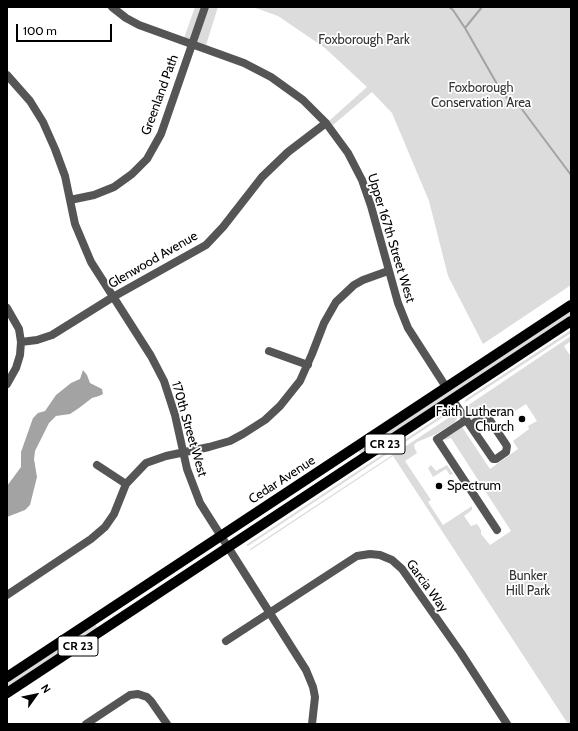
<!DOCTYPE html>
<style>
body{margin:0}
#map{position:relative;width:578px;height:731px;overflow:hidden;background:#fff;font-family:Cabin,sans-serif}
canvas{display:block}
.frame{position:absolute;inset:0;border:8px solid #000;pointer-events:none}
.north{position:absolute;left:16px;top:675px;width:40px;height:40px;-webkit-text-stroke:3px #fff;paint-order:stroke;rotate:57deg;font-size:11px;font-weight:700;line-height:16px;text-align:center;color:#000}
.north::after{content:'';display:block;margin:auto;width:14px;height:18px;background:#000;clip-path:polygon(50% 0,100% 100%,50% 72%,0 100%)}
.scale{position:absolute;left:16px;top:24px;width:96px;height:18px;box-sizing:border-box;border:2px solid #000;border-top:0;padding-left:5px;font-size:12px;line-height:14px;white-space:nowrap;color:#000;-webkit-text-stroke:3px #fff;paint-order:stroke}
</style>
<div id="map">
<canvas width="578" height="731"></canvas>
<div class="frame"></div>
<div class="north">N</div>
<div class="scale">100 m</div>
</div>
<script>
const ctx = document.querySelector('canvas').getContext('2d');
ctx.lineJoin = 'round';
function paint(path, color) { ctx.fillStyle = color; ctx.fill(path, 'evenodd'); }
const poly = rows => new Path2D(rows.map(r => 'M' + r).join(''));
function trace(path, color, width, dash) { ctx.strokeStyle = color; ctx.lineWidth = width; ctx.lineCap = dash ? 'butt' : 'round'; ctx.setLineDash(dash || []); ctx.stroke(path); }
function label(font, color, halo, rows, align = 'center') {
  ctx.font = font + ' Cabin,sans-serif'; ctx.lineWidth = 3.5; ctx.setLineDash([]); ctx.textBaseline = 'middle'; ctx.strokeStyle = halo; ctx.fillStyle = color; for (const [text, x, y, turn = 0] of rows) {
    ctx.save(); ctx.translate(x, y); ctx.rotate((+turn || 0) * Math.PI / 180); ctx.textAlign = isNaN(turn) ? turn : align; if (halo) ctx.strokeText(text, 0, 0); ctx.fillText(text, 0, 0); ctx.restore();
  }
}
const green = poly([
 [195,7,218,7,206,45,184,38],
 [253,7,571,7,571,285,483,344,448,276,429,201,392,113,372,92,333,125,329,121,367,87,325,48,278,16],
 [571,310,571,315,361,454,358,451],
 [571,330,571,333,464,403,466,399],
 [571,336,571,341,564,346,571,357,571,724,568,724,393,456,251,550,250,549,456,413,457,419,454,423,436,434,417,442,414,445,415,449,417,453,405,461,431,500,428,502,443,525,472,506,472,510,464,516,471,526,477,524,481,530,481,534,490,545,511,531,451,438,441,441,462,427,490,469,518,449,513,441,529,429,528,426,537,421,526,404,506,417,502,416,498,418,491,408,472,420,464,408],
 [448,411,452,411,248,546,246,545],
 [431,465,436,471,447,465,453,474,450,475,446,469,433,477,428,468],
 [95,624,98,628,7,688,7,682]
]);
const water = poly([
 [83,370,87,375,90,383,102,389,103,394,99,396,92,398,79,408,70,414,56,416,49,423,35,451,34,459,37,477,30,505,25,510,7,517,7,486,21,467,21,452,33,418,38,413,45,411,56,395,71,383,80,379]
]);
const stream = poly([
 [449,7,453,10,465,28,501,91,512,103,521,108,571,175],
 [465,28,482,7]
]);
const minor = poly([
 [112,7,126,18,139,25,244,63,271,77,303,100,326,123,348,153,362,180,371,206,398,303,408,328,446,387],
 [7,75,30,101,43,122,55,149,65,176,75,224,91,262,151,356,164,381,175,415,187,469,200,503,306,670,313,687,315,697,312,724],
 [70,200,94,195,114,187,132,174,147,159,161,134,205,7],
 [7,308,19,329,21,342,20,355,16,368,7,384],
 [21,342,37,340,52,335,113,297,206,245,223,227,262,177,288,152,326,123],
 [269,351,308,365],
 [452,399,493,459,496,459,506,452,507,446,487,416,484,416,471,425],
 [466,420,437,439,497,530],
 [97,465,126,484],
 [7,595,91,539,105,527,114,514,126,484,146,463,166,456,209,447,230,441,243,434,265,420,280,406,300,381,312,354,324,323,336,302,354,285,363,280,388,271],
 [226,641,357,556,370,554,380,555,392,560,402,569,461,653,507,724],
 [86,724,130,695,138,694,147,697,151,701,167,724]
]);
const major = poly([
 [7,677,571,305],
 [7,693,571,321]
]);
const markers = [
 [522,419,4,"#000"],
 [439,486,4,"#000"]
];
const shields = [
 [385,444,40],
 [78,646,40]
];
const shieldNames = [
 ["CR 23",385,444],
 ["CR 23",78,646]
];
const parkNames = [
 ["Foxborough Park",364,40],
 ["Foxborough",481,88],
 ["Conservation Area",481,103],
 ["Bunker",528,576],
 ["Hill Park",528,591]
];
const streetNames = [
 ["Greenland Path",160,95,-70],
 ["Upper 167th Street West",391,238,73],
 ["Glenwood Avenue",153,260,-30],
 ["170th Street West",189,429,74],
 ["Cedar Avenue",282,480,-33],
 ["Garcia Way",427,586,54]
];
const poiNames = [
 ["Faith Lutheran",514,412],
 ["Church",514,427],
 ["Spectrum",447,486,"left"]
];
paint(green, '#dcdcdc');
paint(water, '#a3a3a3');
trace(stream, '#a3a3a3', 2);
trace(minor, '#555', 8);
trace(major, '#000', 10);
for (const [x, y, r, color] of markers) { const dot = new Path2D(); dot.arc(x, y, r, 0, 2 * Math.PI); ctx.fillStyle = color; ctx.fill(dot); trace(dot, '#fff', 1.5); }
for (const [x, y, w] of shields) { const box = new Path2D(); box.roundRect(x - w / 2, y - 10, w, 20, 3); ctx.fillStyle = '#fff'; ctx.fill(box); trace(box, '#000', 1); }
label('bold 12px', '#000', null, shieldNames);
label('13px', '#333', '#fff', parkNames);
label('13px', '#000', '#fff', streetNames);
label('13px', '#000', '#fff', poiNames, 'right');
</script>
